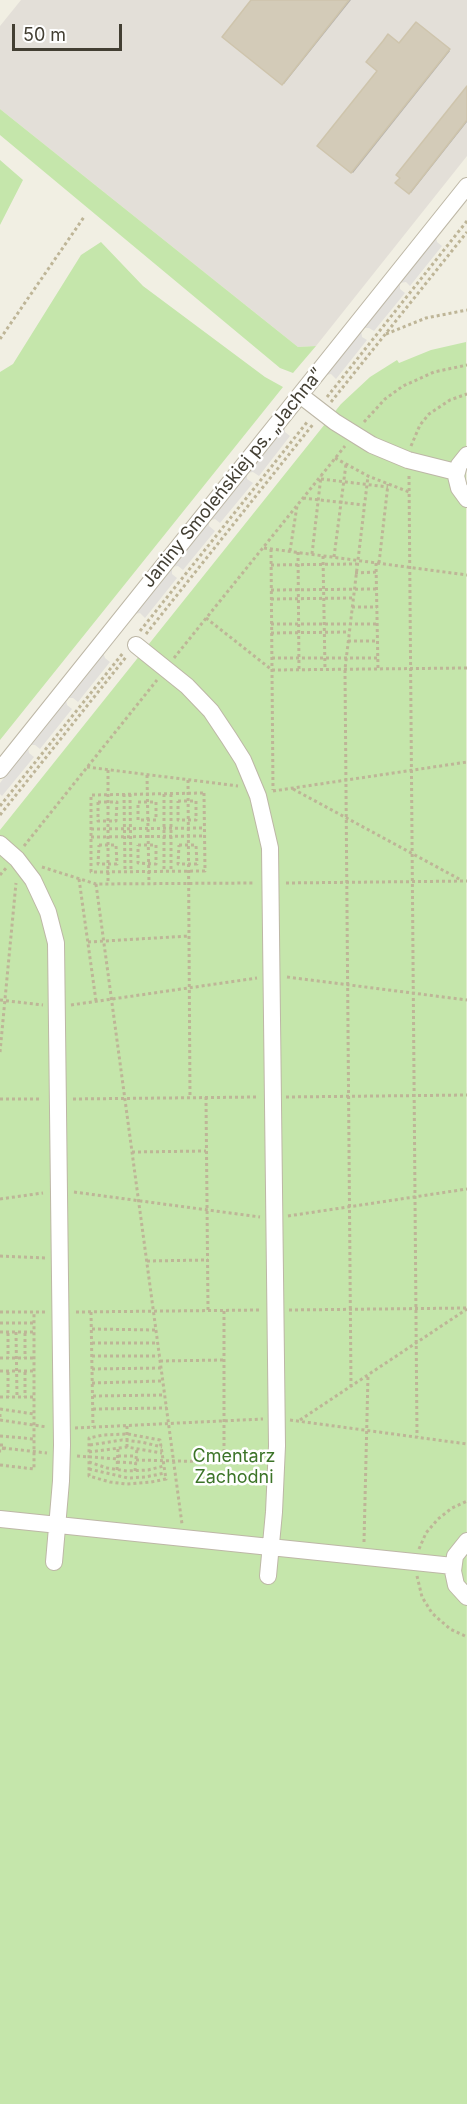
<!DOCTYPE html>
<meta charset="utf-8">
<style>
body{margin:0}
#map{position:relative;width:467px;height:2104px;overflow:hidden;background:#f1efe3;font-family:Inter,sans-serif}
canvas{display:block}
.scale{position:absolute;left:12px;top:24px;width:110px;height:27px;box-sizing:border-box;border:3px solid #433f33;border-top:0;padding-left:8px;font-size:18px;line-height:21px;white-space:nowrap;color:#433f33;-webkit-text-stroke:4px #fff;paint-order:stroke}
</style>
<div id="map">
<canvas width="467" height="2104"></canvas>
<div class="scale">50 m</div>
</div>
<script>
const ctx = document.querySelector('canvas').getContext('2d');
ctx.lineJoin = 'round';
function paint(path, color) { ctx.fillStyle = color; ctx.fill(path, 'evenodd'); }
const poly = rows => new Path2D(rows.map(r => 'M' + r).join(''));
function trace(path, color, width, dash) { ctx.strokeStyle = color; ctx.lineWidth = width; ctx.lineCap = dash ? 'butt' : 'round'; ctx.setLineDash(dash || []); ctx.stroke(path); }
function label(font, color, halo, rows, align = 'center') {
  ctx.font = font + ' Inter,sans-serif'; ctx.lineWidth = 5; ctx.setLineDash([]); ctx.textBaseline = 'middle'; ctx.strokeStyle = halo; ctx.fillStyle = color; for (const [text, x, y, turn = 0] of rows) {
    ctx.save(); ctx.translate(x, y); ctx.rotate((+turn || 0) * Math.PI / 180); ctx.textAlign = isNaN(turn) ? turn : align; if (halo) ctx.strokeText(text, 0, 0); ctx.fillText(text, 0, 0); ctx.restore();
  }
}
const industrial = poly([
 [21,0,467,0,467,156,316,346,298,347,0,109,0,26]
]);
const green = poly([
 [0,109,298,347,316,346,293,373,280,368,0,135],
 [0,160,23,180,0,225],
 [101,242,143,286,265,377,283,387,0,740,0,372,13,364,81,255],
 [466,340,467,2104,0,2104,0,830,341,404,370,377,397,360,399,363,431,350,466,342]
]);
const parking = poly([
 [436,236,437,242,442,246,410,286,406,282,400,283,400,289,405,293,374,331,369,328,363,328],
 [361,330,362,337,367,340,336,379,331,374,326,375],
 [285,426,285,432,290,436,259,476,253,472,247,473,247,479,253,483,220,523,215,519,209,521,209,526,215,531,183,570,178,566,172,567,172,574,177,578,145,618,140,613,134,614],
 [103,652,105,658,110,662,78,702,73,698,67,698],
 [66,700,67,705,72,709,40,749,35,745,29,745],
 [28,747,29,753,34,757,2,796,0,794,0,783]
]);
const shadow = poly([
 [253,0,351,0,284,84,224,37],
 [416,24,450,51,353,173,320,146],
 [467,88,467,122,411,193,397,183]
]);
const building = poly([
 [251,0,349,0,282,85,222,37,251,0],
 [416,22,450,49,351,173,317,146,377,71,366,62,383,41,388,34,399,43,416,22],
 [467,86,467,120,409,194,395,183,400,178,396,175,467,86]
]);
const path = poly([
 [386,334,426,318,467,310],
 [0,339,84,217],
 [327,397,467,221],
 [331,402,467,232],
 [364,422,385,399,403,386,434,372,467,365],
 [411,446,420,425,429,414,450,400,467,394],
 [335,458,368,476,409,492],
 [409,476,417,1437],
 [321,479,388,487],
 [303,498,364,505],
 [264,548,467,575],
 [271,549,273,790],
 [290,551,297,506],
 [298,552,299,670],
 [312,554,321,476],
 [323,556,325,669],
 [334,557,346,464],
 [376,563,378,669],
 [379,563,388,484],
 [271,565,356,564],
 [355,573,376,572],
 [271,590,377,589],
 [271,599,352,598],
 [352,607,377,607],
 [206,618,272,670,467,668],
 [271,624,377,624],
 [140,631,308,421],
 [271,633,349,632],
 [146,634,314,423],
 [348,641,377,641],
 [174,658,345,446],
 [272,658,378,658],
 [87,767,238,786],
 [108,770,108,884],
 [147,775,149,884],
 [188,780,190,1097],
 [293,789,461,880],
 [273,791,467,762],
 [204,793,205,871,91,872,91,795,204,793],
 [124,794,125,871],
 [130,794,131,871],
 [164,794,164,871],
 [171,794,171,871],
 [178,801,196,801,196,820,178,820,178,801],
 [98,802,117,802,116,821,98,821,98,802],
 [138,802,156,802,156,820,138,820,138,802],
 [0,806,123,653],
 [0,815,126,657],
 [91,829,205,828],
 [91,837,205,836],
 [99,845,116,845,117,864,98,864,99,845],
 [138,845,156,845,156,864,138,863,138,845],
 [179,845,196,845,197,864,178,864,179,845],
 [24,846,157,680],
 [42,867,96,884,255,883],
 [0,875,7,867],
 [79,879,96,1001],
 [286,883,467,881],
 [96,884,182,1524],
 [88,942,189,936],
 [287,977,467,1000],
 [0,1000,43,1005],
 [71,1005,257,978],
 [0,1052,16,883],
 [206,1097,208,1310],
 [286,1097,467,1095],
 [0,1099,42,1099],
 [73,1099,258,1097],
 [132,1152,206,1151],
 [74,1192,260,1217],
 [0,1199,43,1193],
 [288,1216,467,1189],
 [0,1256,46,1258],
 [147,1261,208,1260],
 [289,1310,467,1308],
 [224,1311,224,1462],
 [0,1312,45,1312],
 [76,1312,261,1310],
 [91,1312,93,1427],
 [0,1323,34,1323],
 [92,1329,156,1330],
 [0,1332,34,1332],
 [16,1332,17,1397],
 [8,1333,8,1358],
 [25,1333,25,1358],
 [92,1343,158,1343],
 [92,1356,159,1356],
 [0,1358,34,1358],
 [160,1361,224,1360],
 [92,1369,162,1368],
 [0,1371,34,1371],
 [8,1372,8,1397],
 [25,1372,25,1397],
 [92,1383,162,1381],
 [351,1387,345,669,368,476],
 [93,1396,165,1395],
 [0,1397,34,1397],
 [0,1409,34,1414],
 [93,1409,167,1408],
 [0,1414,0,1420],
 [0,1420,47,1427],
 [290,1420,467,1444],
 [300,1420,467,1309],
 [127,1426,127,1447],
 [75,1428,263,1419],
 [128,1434,160,1440,166,1479,151,1482,126,1484,110,1482,89,1476,89,1438,103,1435,128,1434],
 [0,1436,34,1439],
 [0,1445,4,1445,3,1451,0,1451],
 [90,1445,122,1440,141,1442,162,1447],
 [3,1448,47,1453],
 [89,1452,127,1447,162,1453],
 [77,1456,118,1459],
 [118,1456,136,1456],
 [136,1460,263,1463],
 [89,1462,107,1468,127,1471,148,1470,164,1466],
 [117,1462,136,1463],
 [0,1465,34,1469,34,1313],
 [89,1469,128,1478,145,1477,165,1473],
 [117,1470,118,1448],
 [135,1471,137,1448],
 [364,1542,368,1375],
 [419,1549,426,1533,438,1519,452,1508,467,1501],
 [417,1576,422,1597,432,1613,450,1629,467,1637]
]);
const minor = poly([
 [300,395,335,422,372,445,408,460,456,472],
 [467,455,459,465,456,476,459,488,467,499],
 [136,645,187,686,211,711,229,738,243,760,258,796,270,848,277,1446,274,1512,268,1576],
 [0,770,467,186],
 [0,844,17,859,33,880,48,912,56,943,62,1445,61,1481,54,1562],
 [0,1519,453,1566],
 [467,1541,455,1556,453,1571,456,1585,467,1597]
]);
const streetNames = [
 ["Janiny Smoleńskiej ps. „Jachna”",233,478,-51]
];
const parkNames = [
 ["Cmentarz",234,1457],
 ["Zachodni",234,1478]
];
paint(industrial, '#e3dfd8');
paint(green, '#c5e6ab');
paint(parking, '#e2e0dc');
paint(shadow, '#0003');
paint(building, '#d3cbb8');
trace(building, '#cec4ac', 1.5);
trace(minor, '#bdb7a6', 18);
trace(path, '#beb597', 3, [3, 3]);
trace(minor, '#fff', 16);
label('18px', '#433f33', '#fff', streetNames);
label('18px', '#3c7428', '#fff', parkNames);
</script>
